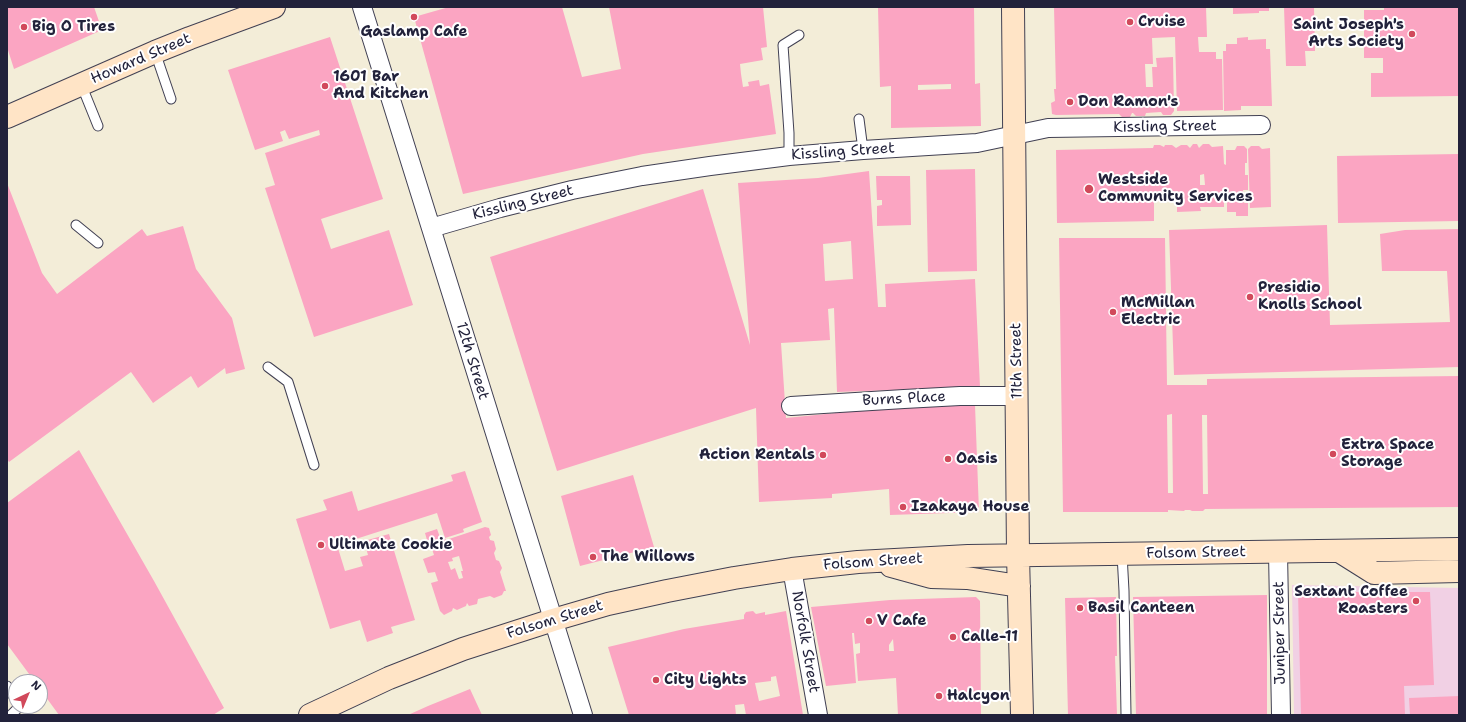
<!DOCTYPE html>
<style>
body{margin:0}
#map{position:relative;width:1466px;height:722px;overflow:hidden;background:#f3edd8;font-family:"Shantell Sans",sans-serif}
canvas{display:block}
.frame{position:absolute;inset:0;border:8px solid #22223b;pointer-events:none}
.north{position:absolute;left:8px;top:674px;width:40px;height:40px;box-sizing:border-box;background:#fff;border:1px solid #a7a7b1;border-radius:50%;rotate:44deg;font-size:11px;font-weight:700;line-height:16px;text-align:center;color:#22223b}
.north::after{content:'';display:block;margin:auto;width:14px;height:18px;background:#d1495b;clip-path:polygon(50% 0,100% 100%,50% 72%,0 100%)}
</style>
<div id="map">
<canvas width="1466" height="722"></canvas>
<div class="frame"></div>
<div class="north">N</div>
</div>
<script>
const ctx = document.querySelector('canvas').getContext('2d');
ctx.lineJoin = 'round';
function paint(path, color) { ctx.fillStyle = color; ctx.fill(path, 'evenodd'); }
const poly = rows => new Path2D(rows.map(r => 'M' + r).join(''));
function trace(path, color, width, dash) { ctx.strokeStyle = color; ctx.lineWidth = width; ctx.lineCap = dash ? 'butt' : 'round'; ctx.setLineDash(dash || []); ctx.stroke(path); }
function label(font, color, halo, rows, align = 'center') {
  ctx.font = font + ' "Shantell Sans",sans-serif'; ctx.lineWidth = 4; ctx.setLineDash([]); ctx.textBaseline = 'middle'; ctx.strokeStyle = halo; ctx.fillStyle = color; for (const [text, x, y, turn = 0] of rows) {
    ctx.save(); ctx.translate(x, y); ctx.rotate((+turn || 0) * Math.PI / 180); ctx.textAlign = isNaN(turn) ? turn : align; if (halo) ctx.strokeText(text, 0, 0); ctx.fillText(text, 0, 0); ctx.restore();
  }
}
const built = poly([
 [1292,585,1459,588,1459,715,1294,715]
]);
const building = poly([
 [7,7,94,7,102,30,14,69,7,47],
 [449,7,562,7,582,77,621,69,609,7,763,7,767,47,761,48,763,60,740,64,741,74,743,87,749,86,748,82,759,80,760,86,769,84,776,134,643,154,463,194,414,17],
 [878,7,974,7,975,84,980,83,981,126,891,128,891,86,880,87],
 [951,84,951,89,918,90,918,85],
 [1054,7,1206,7,1207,37,1198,37,1199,52,1216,52,1216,59,1222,59,1223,110,1177,111,1175,37,1152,38,1153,64,1145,64,1146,87,1153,87,1152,67,1157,67,1156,58,1173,57,1174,111,1171,115,1163,115,1161,112,1146,113,1145,116,1136,116,1133,113,1132,113,1130,117,1122,117,1119,114,1056,115,1052,114,1051,103,1055,101,1054,89,1056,89],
 [1233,7,1269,7,1269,11,1259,11,1259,13,1233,14],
 [1284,7,1314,7,1315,51,1305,51,1306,66,1286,66],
 [1384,7,1459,7,1459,96,1371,97,1371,73,1383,73,1383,58,1364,58,1364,10,1384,10],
 [330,37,383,199,321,219,331,249,389,230,413,305,314,337,265,188,275,185,265,153,320,135,319,130,289,139,285,130,280,132,283,141,255,150,228,70],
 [1248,37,1248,40,1266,39,1266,49,1270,49,1272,106,1241,106,1241,110,1224,111,1223,51,1226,51,1226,44,1237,44,1237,38],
 [1193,144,1197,144,1199,148,1203,144,1209,144,1212,147,1223,146,1224,164,1226,165,1226,150,1235,150,1237,146,1244,146,1247,149,1247,163,1245,163,1245,175,1248,175,1248,190,1243,190,1244,203,1248,203,1248,216,1236,216,1236,212,1227,212,1227,188,1224,188,1224,207,1200,207,1201,211,1177,212,1177,197,1154,197,1154,221,1057,223,1056,150,1153,148,1154,145,1160,145,1164,147,1165,145,1172,145,1176,148,1181,145,1187,145,1190,148],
 [1204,174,1205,185,1200,185,1200,175],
 [1251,146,1259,146,1262,149,1270,148,1271,207,1250,208,1248,149],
 [1459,154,1459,221,1338,223,1337,156],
 [975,169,977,271,928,272,926,170],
 [869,171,878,307,886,307,885,284,975,279,980,387,837,392,834,308,828,309,830,340,781,343,786,418,885,408,975,405,979,512,890,515,889,489,832,494,832,498,759,502,756,408,557,471,490,257,703,189,750,345,738,183,818,178],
 [851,241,853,279,825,281,823,244],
 [876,176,910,176,911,225,877,226,877,206,882,205,882,200,877,200],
 [7,183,42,273,57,294,142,229,147,236,183,226,196,269,232,318,245,369,226,374,225,368,198,388,191,376,153,403,131,372,9,462,7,459],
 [1327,225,1330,325,1450,322,1447,271,1382,271,1380,234,1405,230,1459,229,1459,367,1174,375,1169,230],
 [1059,238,1165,238,1167,385,1207,385,1207,379,1459,376,1459,507,1205,509,1203,511,1192,511,1190,510,1185,510,1184,511,1168,510,1168,512,1063,512],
 [1172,414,1173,493,1168,493,1167,415],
 [1202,415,1207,415,1208,494,1203,494],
 [79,450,154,581,224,708,213,715,59,715,40,689,40,682,35,682,7,644,7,503],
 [465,471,482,522,463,529,464,532,445,538,446,540,485,527,489,528,491,535,489,537,490,540,494,541,496,549,494,553,496,560,499,561,502,568,500,572,506,591,504,591,502,595,494,598,490,596,478,599,477,604,469,606,467,603,466,606,457,610,453,608,452,611,444,615,440,611,431,583,438,581,435,572,428,573,423,559,434,555,429,540,427,540,425,533,437,529,441,540,445,538,437,513,337,545,345,571,363,566,360,557,368,555,364,541,389,534,415,620,391,627,393,633,367,642,360,620,330,629,296,519,327,510,323,500,352,491,358,511,453,481,451,475],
 [459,556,463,571,461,571,463,578,459,579,455,568,451,570,448,562,453,561,452,558],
 [633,475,654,547,580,566,561,496],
 [1298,592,1430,592,1434,685,1404,686,1405,715,1301,715],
 [1267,595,1267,715,1136,715,1133,597],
 [976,597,980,601,981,715,898,715,896,678,858,681,856,654,860,653,860,643,855,644,854,633,852,633,856,683,826,686,811,607,890,600],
 [893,639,894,651,889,651,889,645],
 [1116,597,1117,656,1115,656,1117,715,1068,715,1065,598],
 [753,611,756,614,765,612,765,615,786,611,803,715,746,715,744,704,735,705,736,715,629,715,608,647,684,629,744,619,744,615,746,612],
 [776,676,780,696,759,701,755,683,771,681,771,677],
 [470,689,482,715,408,715,428,706],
 [1459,696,1459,715,1410,715,1409,698]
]);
const lane = poly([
 [155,52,171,99],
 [81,84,98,126],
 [859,119,863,150],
 [789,156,789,133,783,45,799,35],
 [76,225,98,243],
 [268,367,288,382,314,465],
 [1122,554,1124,591,1126,715],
 [7,686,16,700],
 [11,715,20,706]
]);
const street = poly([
 [362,7,583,715],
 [431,228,500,208,572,190,642,176,710,166,789,156,863,150,977,143,1048,128,1261,125],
 [791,406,904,399,960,396,1017,396],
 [1278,552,1281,715],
 [792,569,818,715]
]);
const secondary = poly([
 [1013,7,1018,555,1022,715],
 [7,117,155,52,190,38,274,7],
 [1339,551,1374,573,1459,571],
 [891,566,931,577,967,578,1019,586],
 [310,715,389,678,463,649,553,620,608,604,667,591,734,578,792,569,858,562,968,556,1459,549]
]);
const markers = [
 [414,17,4,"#d1495b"],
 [1130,22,4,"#d1495b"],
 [24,27,4,"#d1495b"],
 [1412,34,4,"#d1495b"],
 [325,86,4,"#d1495b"],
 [1070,102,4,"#d1495b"],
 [1089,189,5,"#d1495b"],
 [1250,297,4,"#d1495b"],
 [1113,312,4,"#d1495b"],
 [1333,454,4,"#d1495b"],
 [823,455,4,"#d1495b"],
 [948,459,4,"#d1495b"],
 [903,507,4,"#d1495b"],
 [321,545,4,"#d1495b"],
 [593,557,4,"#d1495b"],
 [1416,601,4,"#d1495b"],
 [1080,608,4,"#d1495b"],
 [869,621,4,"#d1495b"],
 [953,637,4,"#d1495b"],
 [656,680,4,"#d1495b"],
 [939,696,4,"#d1495b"]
];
const poiNames = [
 ["Cruise",1138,22],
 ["Saint Joseph's",1404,25,"right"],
 ["Arts Society",1404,42,"right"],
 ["Big O Tires",32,27],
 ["Gaslamp Cafe",414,32,"center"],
 ["1601 Bar",333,77],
 ["And Kitchen",333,94],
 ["Don Ramon's",1078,102],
 ["Westside",1098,180],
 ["Community Services",1098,197],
 ["Presidio",1258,288],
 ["Knolls School",1258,305],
 ["McMillan",1121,303],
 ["Electric",1121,320],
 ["Extra Space",1341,445],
 ["Storage",1341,462],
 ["Action Rentals",815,455,"right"],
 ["Oasis",956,459],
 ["Izakaya House",911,507],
 ["Ultimate Cookie",329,545],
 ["The Willows",601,557],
 ["Sextant Coffee",1408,592,"right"],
 ["Roasters",1408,609,"right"],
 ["Basil Canteen",1088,608],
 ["V Cafe",877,621],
 ["Calle-11",961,637],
 ["City Lights",664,680],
 ["Halcyon",947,696]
];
const streetNames = [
 ["Howard Street",141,59,-23],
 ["Kissling Street",1165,127,-1],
 ["Kissling Street",843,152,-4],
 ["Kissling Street",523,203,-14],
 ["12th Street",472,361,73],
 ["11th Street",1017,361,-91],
 ["Burns Place",904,399,-3],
 ["Folsom Street",1196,553,-1],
 ["Folsom Street",873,562,-4],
 ["Folsom Street",555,620,-17],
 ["Juniper Street",1280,633,-91],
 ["Norfolk Street",805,642,80]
];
paint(built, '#f1d0e4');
paint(building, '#fba5c2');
trace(lane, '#414053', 11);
trace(street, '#414053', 20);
trace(secondary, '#414053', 24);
trace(lane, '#fff', 9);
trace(street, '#fff', 18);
trace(secondary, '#ffe4c6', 22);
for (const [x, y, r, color] of markers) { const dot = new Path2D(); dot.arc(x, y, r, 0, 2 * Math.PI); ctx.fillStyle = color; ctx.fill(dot); trace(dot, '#fff', 1.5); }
label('bold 15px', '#22223b', '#fff', poiNames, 'left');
label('15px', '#22223b', '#fff', streetNames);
</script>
